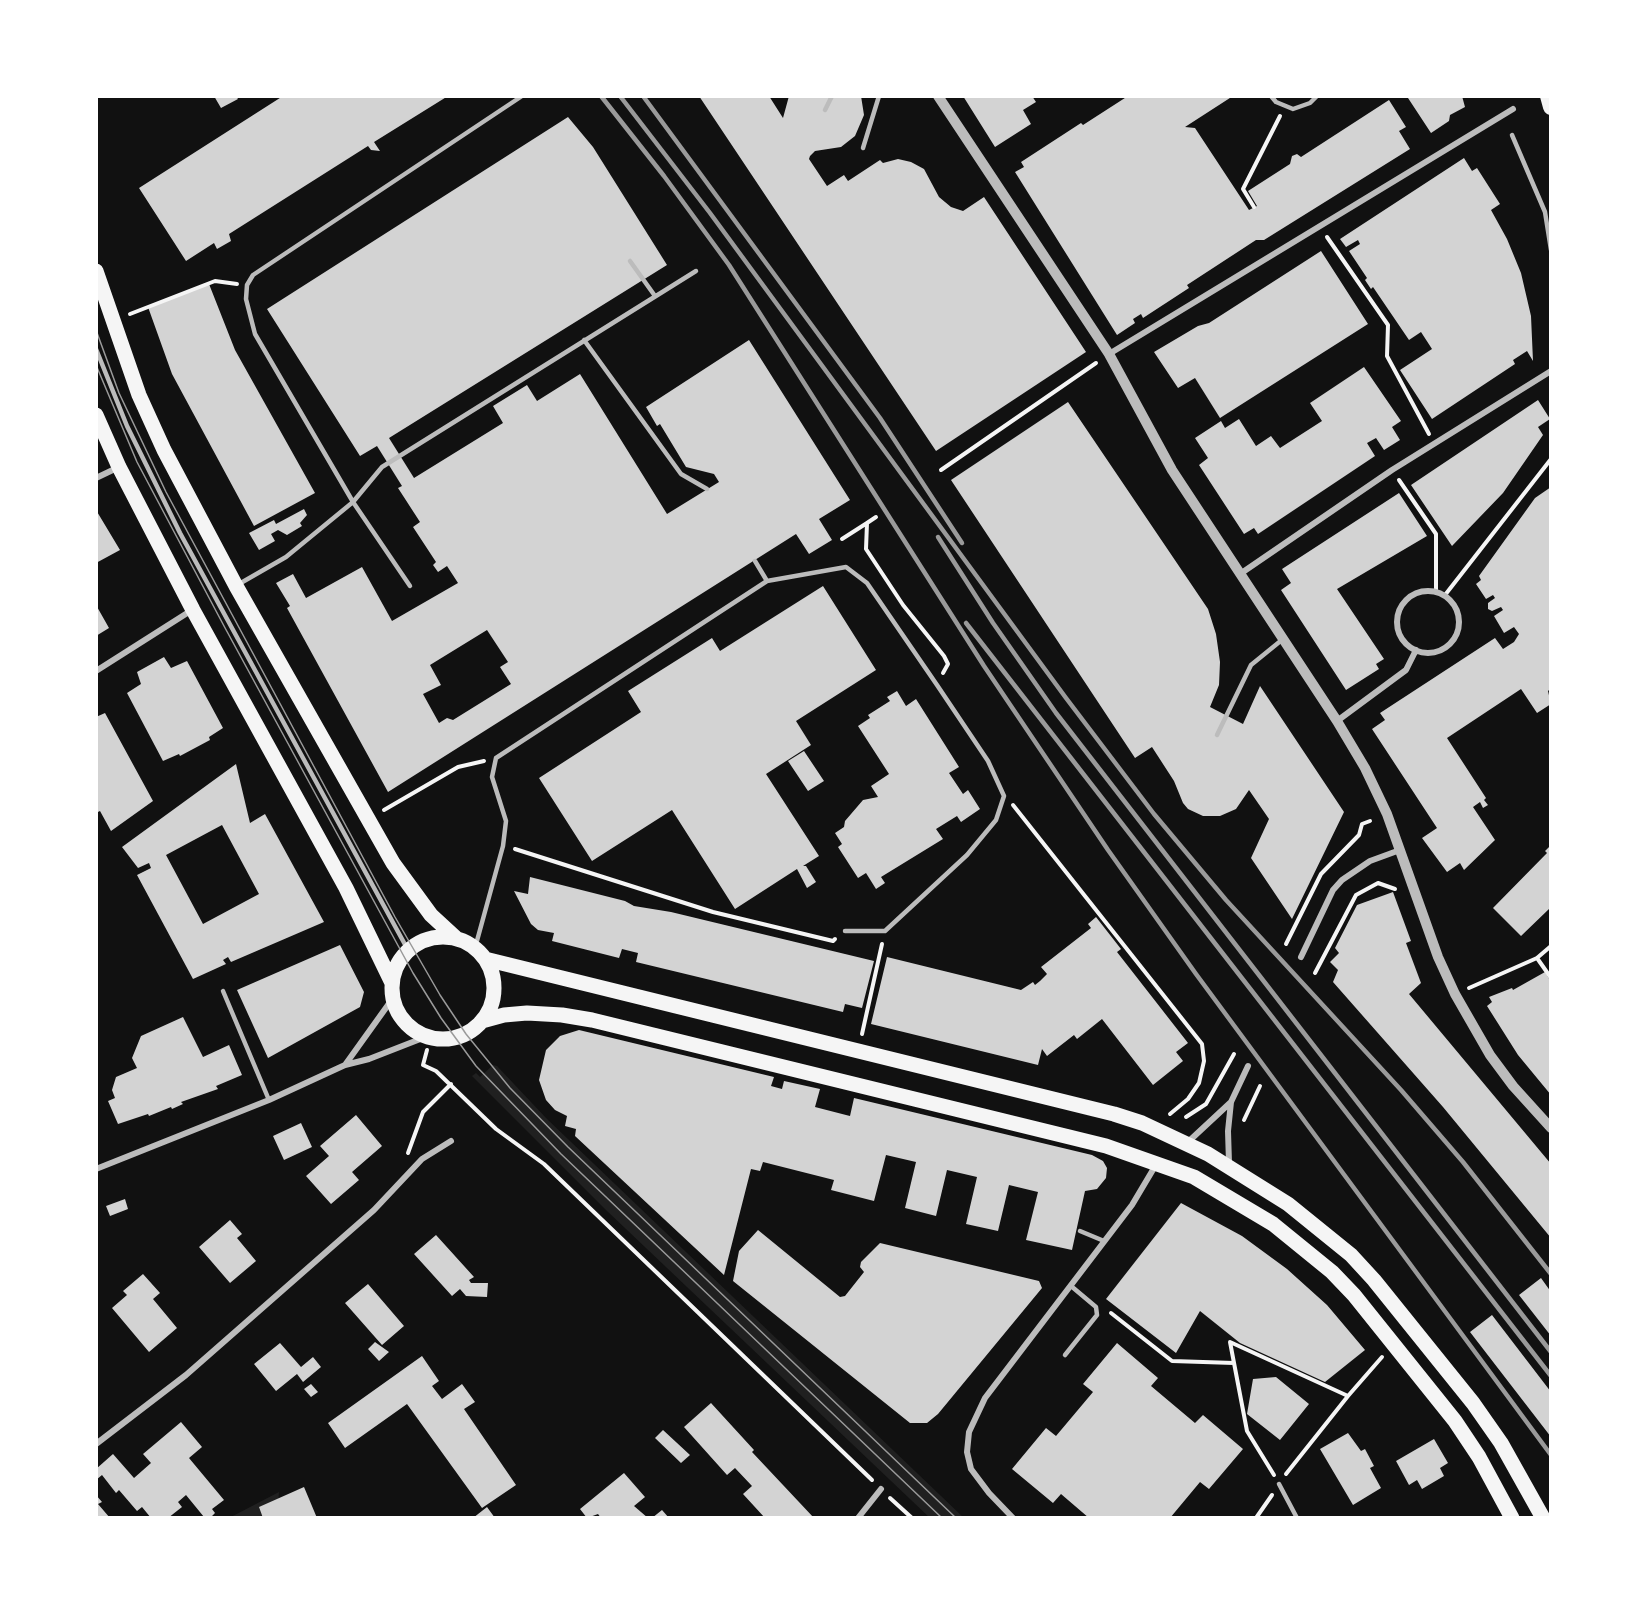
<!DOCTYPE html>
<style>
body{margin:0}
#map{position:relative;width:1647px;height:1614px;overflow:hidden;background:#111;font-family:"Work Sans",sans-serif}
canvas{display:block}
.frame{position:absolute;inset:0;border:98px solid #fff;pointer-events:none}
</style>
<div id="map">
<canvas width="1647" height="1614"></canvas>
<div class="frame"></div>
</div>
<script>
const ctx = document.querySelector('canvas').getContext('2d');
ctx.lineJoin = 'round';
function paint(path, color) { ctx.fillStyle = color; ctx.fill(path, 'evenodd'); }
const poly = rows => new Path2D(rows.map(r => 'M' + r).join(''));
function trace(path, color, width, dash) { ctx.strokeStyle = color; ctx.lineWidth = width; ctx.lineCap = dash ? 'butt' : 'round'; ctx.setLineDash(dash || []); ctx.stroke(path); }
const green = poly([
 [493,1065,497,1066,547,1119,964,1518,930,1518,606,1210,472,1076,476,1073,480,1077],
 [279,1492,277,1518,229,1518]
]);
const building = poly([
 [214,96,236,96,238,99,221,108],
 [283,96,448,96,374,142,380,151,371,150,368,146,229,234,231,241,217,249,214,243,186,261,139,188],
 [699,96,769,96,783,118,789,96,861,96,864,115,855,136,841,147,815,151,810,156,809,159,827,186,844,175,848,181,880,160,883,163,898,159,911,162,924,169,939,197,951,207,963,211,984,197,1086,352,936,451],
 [963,96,1032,96,1036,102,1023,110,1031,124,995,147],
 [1128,96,1233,96,1185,127,1195,128,1249,210,1257,206,1248,191,1290,164,1292,156,1297,154,1301,157,1389,100,1406,127,1399,131,1410,149,1264,240,1256,240,1187,285,1189,288,1143,318,1141,314,1133,319,1135,323,1117,335,1015,172,1024,167,1021,162,1081,123,1083,125],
 [1401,96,1462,96,1465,107,1450,115,1449,121,1431,133,1408,98],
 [568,117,593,147,667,265,389,438,414,478,503,423,493,406,527,385,537,401,580,374,667,514,719,482,714,474,686,467,660,424,657,426,646,407,749,340,850,500,819,519,832,540,809,554,796,534,388,792,287,608,290,606,276,583,293,574,306,598,362,567,392,621,458,583,447,566,438,572,433,565,436,562,413,527,420,522,398,488,402,486,377,446,360,456,267,309],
 [487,630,508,662,500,667,511,684,453,720,447,718,439,723,423,694,441,685,430,665],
 [1464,158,1472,171,1477,168,1500,204,1491,210,1507,239,1521,273,1531,316,1533,361,1527,351,1513,360,1515,364,1432,419,1400,370,1432,349,1421,332,1409,340,1373,287,1371,289,1365,280,1367,278,1349,251,1360,244,1358,240,1346,247,1340,239],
 [1321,251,1368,324,1220,418,1195,378,1178,388,1154,352,1198,326,1209,323],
 [209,284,235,350,315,493,254,526,172,374,148,307],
 [1364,367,1401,421,1392,427,1400,440,1384,450,1376,438,1367,443,1375,456,1258,534,1254,528,1244,534,1199,465,1208,458,1195,438,1221,421,1225,428,1239,419,1256,446,1271,436,1280,448,1322,421,1310,403],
 [1538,400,1550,419,1538,427,1543,435,1503,493,1452,546,1411,485],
 [1068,402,1208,609,1216,634,1220,662,1219,685,1210,707,1243,724,1260,686,1344,812,1292,919,1251,858,1269,819,1249,790,1236,809,1220,816,1203,816,1188,809,1183,803,1174,781,1152,747,1135,758,951,480],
 [1551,487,1551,688,1548,691,1551,704,1537,713,1521,689,1447,738,1486,798,1484,800,1488,805,1483,808,1480,802,1473,807,1495,840,1464,870,1460,863,1447,872,1422,838,1437,828,1372,729,1385,720,1380,713,1495,638,1503,649,1514,642,1519,634,1514,627,1504,633,1494,616,1503,610,1501,607,1492,611,1488,609,1488,603,1495,598,1493,595,1486,599,1476,584,1481,580,1479,576,1535,498],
 [1399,493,1427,536,1337,589,1384,659,1376,664,1379,669,1346,690,1281,590,1291,583,1282,569],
 [304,509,307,515,300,523,302,526,287,535,278,530,271,534,275,541,259,550,249,533,274,520,276,524],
 [96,510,120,550,96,563],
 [823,586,876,670,796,721,811,745,766,774,819,856,803,866,806,866,816,882,807,888,797,869,735,909,672,810,592,861,539,778,641,712,628,691,712,638,720,651],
 [96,605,109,628,96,636],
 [164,657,171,668,187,661,223,728,209,737,210,740,180,756,179,754,163,761,127,693,141,684,137,672],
 [897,691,906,706,916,699,959,767,949,773,963,794,968,790,980,809,961,822,957,816,936,829,943,839,881,877,885,883,876,889,866,873,858,878,838,847,842,844,835,833,844,827,845,821,863,800,878,797,871,786,889,774,858,726,870,718,868,715,890,701,887,697],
 [105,713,153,801,111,831,100,811,96,813,96,717],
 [804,751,824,781,808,791,788,761],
 [236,764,250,823,265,814,324,922,231,962,228,957,223,960,226,964,193,979,137,875,151,868,149,863,138,868,122,847],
 [222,825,259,894,203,924,166,855],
 [1551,845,1551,911,1549,909,1521,936,1493,908,1547,853,1545,851],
 [530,877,625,901,634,906,671,912,874,961,862,1008,845,1004,843,1012,636,962,638,953,622,949,619,958,552,941,554,933,538,930,531,924,514,891,528,894],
 [1393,892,1411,941,1406,943,1421,983,1409,994,1551,1164,1551,1238,1443,1107,1333,982,1338,970,1330,962,1339,953,1335,948,1357,905],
 [1096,917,1121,949,1117,952,1188,1043,1176,1052,1183,1061,1153,1085,1102,1019,1077,1039,1074,1035,1047,1056,1042,1049,1038,1065,871,1024,887,957,1021,990,1033,982,1035,985,1040,981,1047,974,1041,967,1091,928,1088,924],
 [340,945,364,992,360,1007,268,1058,237,990],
 [1545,972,1551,982,1551,1095,1518,1055,1487,1006,1492,1002,1489,997,1512,988,1513,990],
 [183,1017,203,1057,229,1045,242,1075,216,1086,218,1089,181,1102,183,1104,172,1109,171,1107,149,1116,148,1114,118,1124,108,1101,115,1098,112,1090,116,1077,137,1068,132,1058,141,1036],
 [579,1030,774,1077,771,1086,782,1089,784,1081,820,1089,815,1107,846,1115,850,1116,854,1098,1092,1155,1103,1161,1107,1168,1106,1178,1097,1189,1085,1191,1072,1250,1026,1240,1038,1192,1009,1185,998,1231,966,1224,977,1177,947,1170,936,1216,905,1208,916,1162,886,1155,874,1201,831,1190,834,1180,763,1162,760,1171,751,1169,724,1275,575,1136,576,1129,565,1126,567,1116,555,1110,546,1100,539,1080,546,1050,560,1036],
 [356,1115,382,1146,352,1172,359,1180,331,1204,306,1176,329,1156,320,1146],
 [301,1123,312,1147,284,1160,273,1136],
 [125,1199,128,1209,110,1216,106,1206],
 [1181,1203,1242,1236,1287,1269,1327,1305,1365,1350,1325,1382,1240,1343,1200,1311,1176,1353,1106,1299],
 [230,1220,242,1234,237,1238,256,1261,230,1283,199,1247],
 [758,1230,840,1297,845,1296,864,1272,860,1267,861,1262,880,1243,1039,1281,1042,1288,938,1414,927,1423,910,1423,733,1281,739,1251],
 [436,1235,474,1277,469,1280,471,1283,488,1283,487,1297,466,1296,460,1289,452,1296,414,1254],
 [143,1274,160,1293,153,1299,177,1328,149,1352,112,1308,127,1295,123,1291],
 [1541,1278,1551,1292,1551,1336,1519,1295],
 [368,1284,404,1326,382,1345,345,1303],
 [1492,1315,1551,1392,1551,1437,1470,1332],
 [375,1342,389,1352,379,1361,368,1349],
 [280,1343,301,1367,313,1357,321,1367,303,1382,297,1374,276,1391,254,1364],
 [1117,1343,1158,1378,1151,1386,1195,1423,1203,1415,1243,1449,1209,1489,1200,1482,1170,1518,1089,1518,1061,1494,1053,1503,1012,1469,1046,1428,1056,1436,1093,1392,1083,1384],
 [422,1356,439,1381,432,1386,442,1399,462,1384,475,1402,464,1409,516,1485,482,1508,407,1404,345,1448,328,1423],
 [1276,1377,1309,1404,1280,1440,1247,1414,1253,1379],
 [311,1384,318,1392,311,1397,304,1389],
 [711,1403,754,1450,752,1452,814,1518,765,1518,743,1494,752,1486,735,1468,727,1475,684,1427],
 [181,1422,202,1447,189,1458,224,1500,212,1509,215,1513,210,1518,204,1517,186,1495,178,1502,182,1507,168,1518,151,1518,142,1507,137,1511,119,1490,116,1493,102,1475,96,1480,96,1469,113,1454,134,1478,151,1463,143,1454],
 [663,1430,690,1455,681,1463,655,1438],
 [1348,1433,1361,1451,1365,1449,1374,1466,1370,1468,1381,1488,1353,1505,1320,1449],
 [1434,1439,1448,1463,1440,1468,1444,1476,1422,1489,1417,1480,1409,1485,1396,1461],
 [624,1473,645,1497,634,1506,648,1518,601,1518,598,1514,587,1518,580,1509],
 [304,1487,317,1518,263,1518,259,1507],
 [96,1495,102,1502,98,1504,110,1518,96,1518],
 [487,1507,495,1518,473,1518],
 [662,1510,669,1518,652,1518]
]);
const path = poly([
 [1254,207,1243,189,1280,116],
 [1327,237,1388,325,1387,356,1429,434],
 [130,314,215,281,237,284],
 [941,470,1096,363],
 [1399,480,1436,534,1436,591],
 [876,517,867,523,866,549,903,605,944,656,948,664,943,673],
 [842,539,867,523],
 [1445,595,1551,459],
 [1013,805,1202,1044,1204,1061,1199,1083,1188,1099,1170,1114],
 [384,810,458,767,484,761],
 [515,849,713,912,833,941,835,939],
 [1286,944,1321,874,1359,835,1362,824,1370,821],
 [1537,958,1551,978],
 [1315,973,1356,895,1378,883,1395,889],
 [1469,988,1537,958,1551,946],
 [862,1034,882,944],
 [427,1050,423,1065,436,1071,496,1129,544,1164,872,1480],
 [1186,1117,1206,1104,1234,1054],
 [1244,1120,1260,1086],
 [408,1153,423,1112,451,1084],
 [1111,1313,1172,1361,1234,1363],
 [1286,1474,1348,1396,1382,1357],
 [1274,1475,1247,1431,1230,1342,1348,1396],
 [890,1498,912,1518],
 [1256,1518,1272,1495]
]);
const service = poly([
 [1271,96,1276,102,1293,109,1310,103,1317,96],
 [825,110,832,96],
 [1512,135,1545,212,1551,250],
 [863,148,879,96],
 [630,261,655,296],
 [584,340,681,474,707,489],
 [96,349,127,426,180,533,408,950],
 [755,561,767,581],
 [239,584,286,557,353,502,255,334,246,299,247,285,253,275,522,96],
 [410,586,353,502,382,467,696,271],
 [1217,735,1251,665,1283,639],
 [475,948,503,846,506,821,492,777,496,758,767,581,846,567,867,583,937,685,988,761,1004,796,996,820,967,855,885,931,845,931],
 [223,991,269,1100],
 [1080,1231,1104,1241],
 [1065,1355,1097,1315,1096,1307,1071,1286],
 [1279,1484,1297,1518]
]);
const minor = poly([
 [1109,354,1513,109],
 [96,478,119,467],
 [1240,574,1392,470,1551,371],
 '1397 622a31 31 0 1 1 62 0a31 31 0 1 1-62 0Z',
 [96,671,192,610],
 [1337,721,1406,670,1416,650],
 [1301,957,1333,890,1342,880,1370,861,1400,850],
 [345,1065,393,998],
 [1188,1142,1231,1102],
 [1229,1163,1228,1131,1231,1102,1248,1066],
 [96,1169,269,1100,345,1065,369,1059,428,1036],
 [96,1444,186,1375,374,1210,422,1159,451,1141],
 [858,1518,881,1489],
 [1013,1518,989,1493,971,1469,967,1452,969,1432,985,1398,1132,1205,1157,1163]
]);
const tertiary = poly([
 [938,96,1109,354,1172,470,1337,721,1365,768,1387,814,1438,957,1455,994,1490,1055,1513,1086,1551,1128]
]);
const primary = poly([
 [96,271,139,395,164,450,236,586,393,863,431,915,456,938],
 [96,415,119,467,193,610,346,888,392,983],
 '392 988a51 51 0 1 1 102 0a51 51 0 1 1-102 0Z',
 [485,959,1114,1114,1142,1123,1208,1154,1288,1204,1351,1255,1374,1280,1473,1403,1501,1443,1543,1518],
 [482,1021,504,1015,527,1013,562,1015,592,1020,1106,1146,1194,1177,1273,1224,1332,1272,1354,1295,1455,1421,1479,1457,1512,1518]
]);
const trunk = poly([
 [1548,96,1551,107]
]);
const tram = poly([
 [96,330,119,393,166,492,395,917,440,995,466,1034,510,1088,568,1147,956,1518],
 [96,365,137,462,224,626,413,973,441,1018,476,1066,561,1154,942,1518]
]);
const rail = poly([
 [601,96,664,176,729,265,984,666,1108,850,1196,974,1551,1455],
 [620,96,710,213,1066,698,1154,814,1226,900,1401,1090,1463,1162,1551,1274],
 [643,96,880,418,962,543],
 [938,537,993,623,1056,713,1551,1352],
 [966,623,1551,1376]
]);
paint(green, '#202020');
paint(building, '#d3d3d3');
trace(path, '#f5f5f5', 4);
trace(service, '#bcbcbc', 4.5);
trace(minor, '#bcbcbc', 6);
trace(tertiary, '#bcbcbc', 10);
trace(primary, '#f5f5f5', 15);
trace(trunk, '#f5f5f5', 16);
trace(tram, '#9a9a9a', 1.5);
trace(rail, '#9a9a9a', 4.5);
</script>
